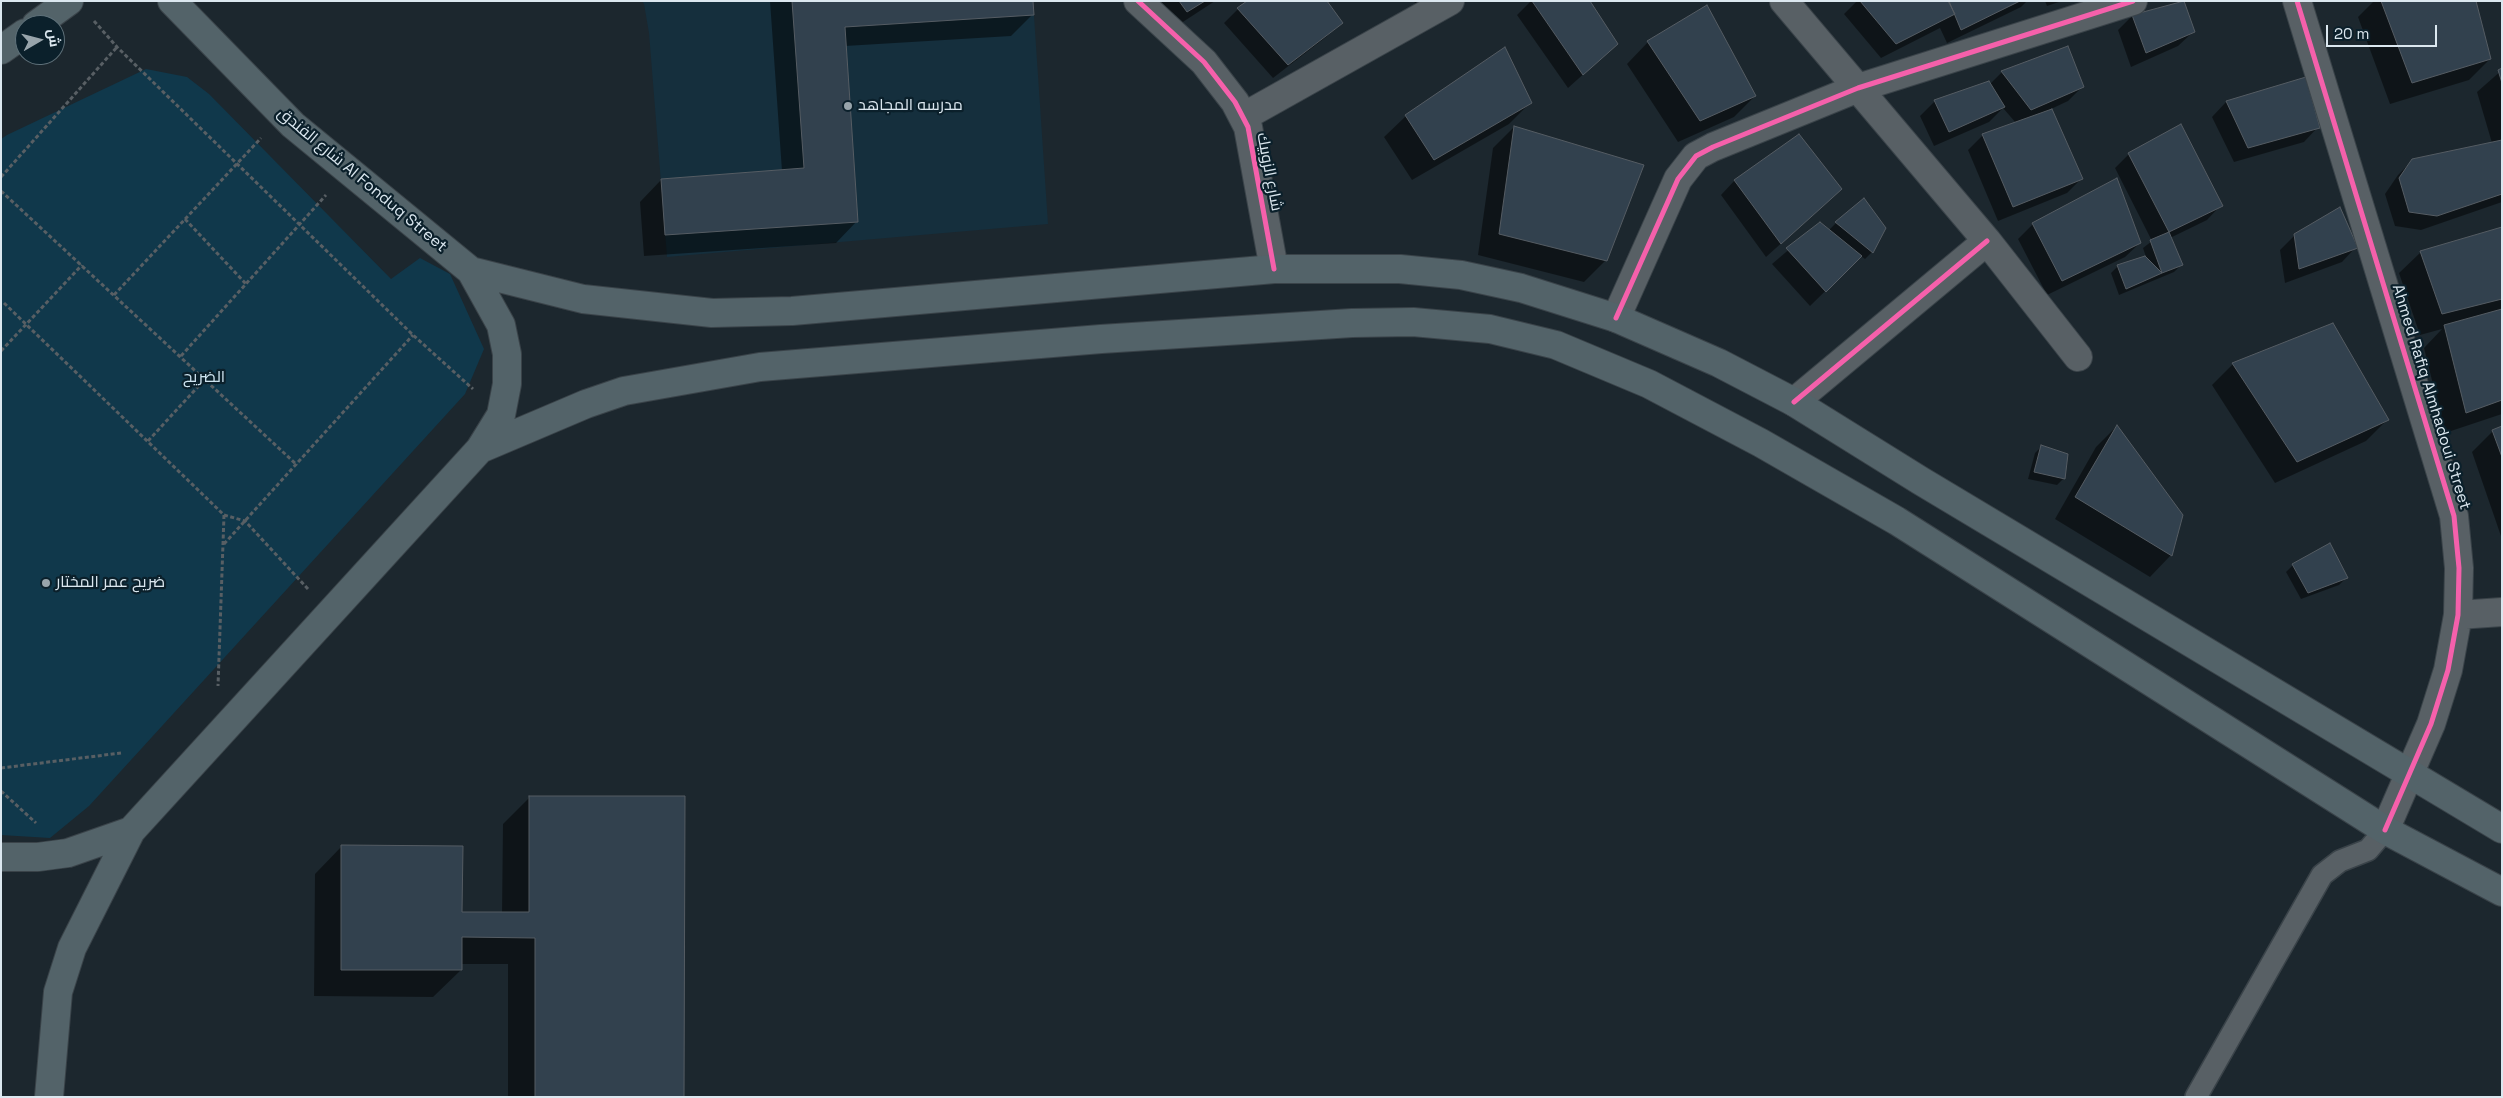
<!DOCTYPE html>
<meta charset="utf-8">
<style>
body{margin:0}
#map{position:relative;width:2503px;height:1098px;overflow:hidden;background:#1c272e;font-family:"Space Grotesk",Cairo,sans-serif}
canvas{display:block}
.frame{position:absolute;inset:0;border:2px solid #dbe7ef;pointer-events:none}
.north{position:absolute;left:15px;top:15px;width:50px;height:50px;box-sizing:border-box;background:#0b202b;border:1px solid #5e7079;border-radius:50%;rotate:82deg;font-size:14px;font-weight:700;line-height:20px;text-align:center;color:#dbe7ef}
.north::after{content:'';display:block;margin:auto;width:18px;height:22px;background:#98a4ab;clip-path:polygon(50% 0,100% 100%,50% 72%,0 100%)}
.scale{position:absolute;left:2326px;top:25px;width:111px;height:22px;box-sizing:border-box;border:2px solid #dbe7ef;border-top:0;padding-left:6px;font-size:15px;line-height:18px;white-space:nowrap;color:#dbe7ef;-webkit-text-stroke:4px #0b202b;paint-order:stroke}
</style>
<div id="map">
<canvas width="2503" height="1098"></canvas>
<div class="frame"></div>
<div class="north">ش</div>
<div class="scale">20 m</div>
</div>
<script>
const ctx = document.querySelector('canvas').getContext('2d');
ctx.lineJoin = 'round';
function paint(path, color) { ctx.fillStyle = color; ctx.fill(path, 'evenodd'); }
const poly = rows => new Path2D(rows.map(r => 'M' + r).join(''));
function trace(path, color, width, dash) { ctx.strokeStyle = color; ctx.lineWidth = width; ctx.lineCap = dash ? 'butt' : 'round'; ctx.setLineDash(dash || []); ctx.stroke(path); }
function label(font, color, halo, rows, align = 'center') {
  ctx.font = font + ' "Space Grotesk",Cairo,sans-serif'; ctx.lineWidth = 4.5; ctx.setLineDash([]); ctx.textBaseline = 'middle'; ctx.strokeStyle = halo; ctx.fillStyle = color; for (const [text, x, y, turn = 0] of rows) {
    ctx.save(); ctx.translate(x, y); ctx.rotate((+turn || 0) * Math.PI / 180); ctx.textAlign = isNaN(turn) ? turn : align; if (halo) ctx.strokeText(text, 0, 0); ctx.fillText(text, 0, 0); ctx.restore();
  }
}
const built = poly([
 [642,1,1033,1,1048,224,667,257,649,33,644,4]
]);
const green = poly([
 [146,69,187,77,209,94,391,279,420,258,450,274,484,349,465,394,89,806,50,838,1,835,1,139,7,135]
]);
const shadow = poly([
 [770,1,1032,1,1033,14,1011,36,845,46,857,221,836,243,644,256,640,202,661,180,782,171],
 [1142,1,1215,1,1166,33],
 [1414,1,1423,1,1416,6],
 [1531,1,1589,1,1617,44,1568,88,1517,15],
 [1857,1,2027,1,2021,7,1947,43,1940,28,1881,58,1844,14],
 [2045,1,2062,1,2047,6],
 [2374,1,2475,1,2490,59,2469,80,2390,104,2358,17],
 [2182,2,2193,32,2178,46,2131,67,2118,30,2132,16],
 [1238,9,1341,22,1326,37,1273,78,1224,23],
 [1648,42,1755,96,1734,117,1678,142,1627,64],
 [2067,48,2083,86,2068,101,2051,109,2081,179,2067,193,1998,221,1968,150,1983,135,2016,123,2003,108,1989,122,1934,146,1920,116,1935,101,1990,84,2002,72],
 [2502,70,2502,202,2421,230,2395,226,2385,194,2398,175,2413,160,2492,143,2477,92],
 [2305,79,2318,127,2304,142,2234,162,2212,117,2226,102],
 [1530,103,1509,124,1412,180,1384,137,1406,116],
 [1514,127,1605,261,1584,282,1478,255,1493,148],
 [2129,154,2221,205,2207,220,2170,238,2181,265,2174,272,2119,295,2111,273,2118,266,2146,257,2143,248,2152,241,2115,168],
 [1735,180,1826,203,1766,257,1721,195],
 [1820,223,1829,230,1836,223,1885,228,1872,252,1865,259,1861,256,1810,306,1772,264],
 [2033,224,2140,243,2125,257,2047,295,2018,239],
 [2502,229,2502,414,2445,433,2424,348,2442,329,2420,335,2399,273,2421,252],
 [2295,235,2356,247,2342,262,2285,283,2280,250],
 [2233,364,2387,420,2366,441,2275,483,2212,385],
 [2117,426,2182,515,2171,555,2150,577,2055,519,2096,447],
 [2502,428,2502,539,2472,452,2493,431],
 [2042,446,2064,478,2057,485,2028,479,2035,453],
 [2293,565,2346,578,2339,585,2301,599,2286,572],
 [530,797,683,1097,508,1097,508,964,461,964,461,970,433,997,314,996,315,874,342,846,461,913,502,913,503,824]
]);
const building = poly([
 [792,1,1033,1,1034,15,845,27,858,222,665,235,661,179,804,168,792,1],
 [1179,1,1205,1,1187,12,1179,1],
 [1247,1,1327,1,1343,23,1288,65,1237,8,1247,1],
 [1532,1,1590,1,1618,44,1583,75,1532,1],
 [1860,1,1948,1,1955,14,1896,44,1860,1],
 [1949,1,2020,1,1961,30,1949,1],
 [2184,1,2195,32,2146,53,2132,15,2184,1],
 [2381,1,2476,1,2491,59,2412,83,2381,1],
 [1707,5,1756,96,1700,121,1647,41,1707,5],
 [2068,46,2084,87,2031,110,2001,71,2068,46],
 [1505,47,1532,103,1434,160,1405,115,1505,47],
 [2502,68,2502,83,2498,70,2502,68],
 [2306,77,2320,128,2248,148,2226,101,2306,77],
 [1989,81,2005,107,1949,132,1934,100,1989,81],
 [2052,109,2083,179,2013,207,1982,134,2052,109],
 [2181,124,2223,206,2169,232,2128,153,2181,124],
 [1514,126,1644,165,1607,261,1499,234,1514,126],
 [1799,134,1842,189,1781,244,1734,180,1799,134],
 [2502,140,2502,194,2437,216,2409,212,2399,178,2412,159,2502,140],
 [2117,178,2141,243,2062,281,2032,223,2117,178],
 [1864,198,1886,228,1873,253,1835,222,1864,198],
 [2340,207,2358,248,2299,269,2294,234,2340,207],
 [1820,222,1862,256,1826,292,1786,248,1820,222],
 [2502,227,2502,299,2442,314,2420,251,2502,227],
 [2169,232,2183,265,2162,273,2150,240,2169,232],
 [2145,256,2162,273,2126,289,2117,265,2145,256],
 [2502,309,2502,400,2466,413,2444,325,2502,309],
 [2333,323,2389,420,2297,462,2232,363,2333,323],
 [2117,425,2183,515,2172,556,2075,497,2117,425],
 [2502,426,2502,457,2492,430,2502,426],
 [2041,445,2068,454,2065,479,2034,472,2041,445],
 [2330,543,2348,578,2308,593,2292,564,2330,543],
 [529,796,685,796,684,1097,535,1097,535,938,462,937,462,970,341,970,341,845,463,846,462,912,529,912,529,796]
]);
const path = poly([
 [94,21,117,47,413,335,473,389],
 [1,177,117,47],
 [1,191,297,465],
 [185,219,246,284],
 [114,295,261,138],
 [4,303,224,515,218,686],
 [1,351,82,265],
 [181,356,326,195],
 [148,441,205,379],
 [224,515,245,521,308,589],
 [224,544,413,335],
 [1,768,121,753],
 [1,791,36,823]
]);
const service = poly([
 [2196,1097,2322,875,2340,861,2368,850,2385,830]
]);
const minor = poly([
 [1138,1,1204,62,1235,102,1248,127,1274,269],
 [1784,1,1987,241,2078,357],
 [2297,1,2454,516,2459,568,2458,615,2448,670,2431,724,2385,830],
 [1243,117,1450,1],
 [1616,318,1678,179,1696,156,1713,147,1858,88,2133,1],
 [1794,402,1987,241],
 [2458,615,2502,612]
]);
const primary = poly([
 [36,25,69,1],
 [1,50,25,33],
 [471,271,583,299,712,313,792,311,1274,269,1400,269,1461,275,1521,288,1616,318,1719,363,1794,402,1921,481,2502,829],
 [480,449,586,404,624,391,760,367,1101,339,1352,323,1413,322,1490,329,1556,345,1649,384,1761,443,1897,521,2385,830,2502,892],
 [1,857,38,857,68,853,131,831],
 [49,1097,58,992,72,948,131,831,480,449,501,415,507,384,507,354,501,325,471,271,293,125,172,1]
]);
const cycleway = poly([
 [1138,1,1204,62,1235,102,1248,127,1274,269],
 [2297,1,2454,516,2459,568,2458,615,2448,670,2431,724,2385,830],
 [1616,318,1678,179,1696,156,1713,147,1858,88,2133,1],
 [1794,402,1987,241]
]);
const markers = [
 [848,106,5,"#98a4ab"],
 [46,583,5,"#98a4ab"]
];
const poiNames = [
 ["مدرسه المجاهد",858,106],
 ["ضريح عمر المختار",56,583]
];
const streetNames = [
 ["شارع الزوبيك",1269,172,79],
 ["شارع الفندق Al Fonduq Street",362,180,40],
 ["Ahmed Rafiq Almhadoui Street",2431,397,73]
];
const parkNames = [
 ["الضريح",204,378]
];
paint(built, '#152f3d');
paint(green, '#10384b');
paint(shadow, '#0007');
paint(building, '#32414e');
trace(building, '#555c63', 1);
trace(service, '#3a4349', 24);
trace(minor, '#3a4349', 30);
trace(primary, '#3a4349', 30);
trace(path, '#585f64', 3, [4, 2.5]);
trace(service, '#586065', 21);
trace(minor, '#586065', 28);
trace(primary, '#536369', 28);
trace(cycleway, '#f560ab', 5);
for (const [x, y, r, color] of markers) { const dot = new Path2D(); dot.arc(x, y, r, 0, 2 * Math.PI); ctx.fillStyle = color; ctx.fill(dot); trace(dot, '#0b202b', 2); }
label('16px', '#dbe7ef', '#0b202b', poiNames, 'left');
label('16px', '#dbe7ef', '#0b202b', streetNames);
label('16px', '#cee4f0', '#0b202b', parkNames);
</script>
